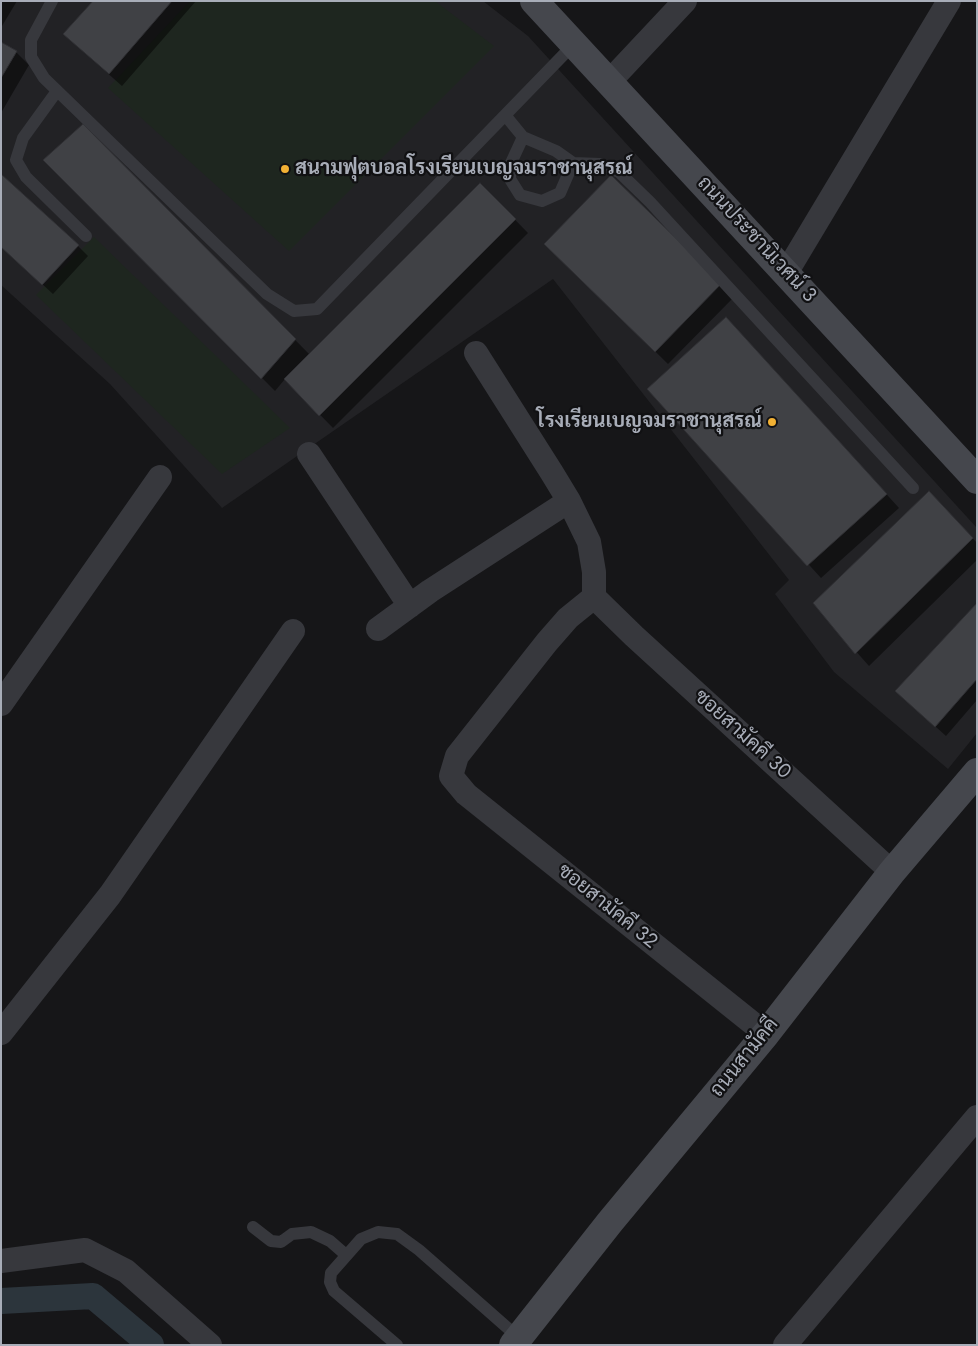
<!DOCTYPE html>
<meta charset="utf-8">
<style>
body{margin:0}
#map{position:relative;width:978px;height:1346px;overflow:hidden;background:#161618;font-family:Jost,sans-serif}
canvas{display:block}
.frame{position:absolute;inset:0;border:2px solid #a8adb8;pointer-events:none}
</style>
<div id="map">
<canvas width="978" height="1346"></canvas>
<div class="frame"></div>
</div>
<script>
const ctx = document.querySelector('canvas').getContext('2d');
ctx.lineJoin = 'round';
function paint(path, color) { ctx.fillStyle = color; ctx.fill(path, 'evenodd'); }
const poly = rows => new Path2D(rows.map(r => 'M' + r).join(''));
function trace(path, color, width, dash) { ctx.strokeStyle = color; ctx.lineWidth = width; ctx.lineCap = dash ? 'butt' : 'round'; ctx.setLineDash(dash || []); ctx.stroke(path); }
function label(font, color, halo, rows, align = 'center') {
  ctx.font = font + ' Jost,Sarabun,sans-serif'; ctx.lineWidth = 4.5; ctx.setLineDash([]); ctx.textBaseline = 'middle'; ctx.strokeStyle = halo; ctx.fillStyle = color; for (const [text, x, y, turn = 0] of rows) {
    ctx.save(); ctx.translate(x, y); ctx.rotate((+turn || 0) * Math.PI / 180); ctx.textAlign = isNaN(turn) ? turn : align; if (halo) ctx.strokeText(text, 0, 0); ctx.fillText(text, 0, 0); ctx.restore();
  }
}
const built = poly([
 [1,1,483,1,528,36,977,528,977,733,948,769,834,672,775,594,789,580,553,279,222,508,110,384,1,285]
]);
const green = poly([
 [190,1,435,1,494,46,289,251,108,88],
 [94,237,290,428,222,474,36,295]
]);
const shadow = poly([
 [1,1,17,1,2,26,1,26],
 [94,1,196,1,122,86,78,47],
 [1,43,16,52,29,65,1,113],
 [83,125,310,355,480,184,528,233,333,428,285,379,275,391,45,160],
 [611,177,734,297,668,364,546,244],
 [1,246,78,246,88,256,53,294],
 [739,332,899,508,821,578,649,389],
 [942,505,977,543,977,560,869,666,814,604],
 [977,605,977,700,946,736,906,700]
]);
const canal = poly([
 [1,1301,93,1296,151,1345]
]);
const building = poly([
 [93,1,172,1,109,74,63,34,93,1],
 [1,42,17,51,1,78,1,42],
 [83,124,296,339,261,379,43,160,83,124],
 [1,174,79,245,42,285,1,247,1,174],
 [611,175,722,283,655,352,544,244,611,175],
 [480,183,516,219,319,416,284,379,480,183],
 [726,317,887,494,807,566,647,389,726,317],
 [929,491,973,538,855,654,813,603,929,491],
 [977,603,977,679,935,727,895,691,977,603]
]);
const lane = poly([
 [52,1,31,40,31,57,44,78,267,294,294,311,317,309,574,44],
 [57,91,23,138,16,160,26,177,86,236],
 [505,115,523,137,556,151,573,163,600,164,619,172,650,202,913,488],
 [523,137,511,163,510,179,520,195,542,201,560,193,573,163],
 [253,1227,271,1241,281,1242,292,1234,311,1232,330,1241,346,1255],
 [397,1345,334,1291,330,1282,331,1273,361,1239,378,1232,397,1234,419,1250,519,1338]
]);
const street = poly([
 [609,82,685,1],
 [786,273,949,1],
 [476,353,552,473,569,501,589,542,594,572,594,597],
 [309,454,410,606],
 [594,597,568,618,547,642,457,756,451,776,466,794,766,1034],
 [594,597,634,636,892,872],
 [378,629,430,591,569,501],
 [1,704,160,477],
 [1,1033,110,895,293,631],
 [1,1261,85,1250,126,1271,210,1345],
 [785,1345,977,1117]
]);
const secondary = poly([
 [534,1,977,480],
 [513,1345,610,1222,766,1034,892,872,977,772]
]);
const markers = [
 [285,169,5,"#f2b134"],
 [772,422,5,"#f2b134"]
];
const poiNames = [
 ["สนามฟุตบอลโรงเรียนเบญจมราชานุสรณ์",295,169],
 ["โรงเรียนเบญจมราชานุสรณ์",762,422,"right"]
];
const streetNames = [
 ["ถนนประชานิเวศน์ 3",756,240,47],
 ["ซอยสามัคคี 30",742,735,42],
 ["ซอยสามัคคี 32",607,907,39],
 ["ถนนสามัคคี",745,1058,-51]
];
paint(built, '#222225');
paint(green, '#1e261f');
paint(shadow, '#0007');
trace(canal, '#2c353c', 26);
paint(building, '#404145');
trace(building, '#303034', 1);
trace(lane, '#37383d', 12);
trace(street, '#37383d', 24);
trace(secondary, '#45474d', 28);
for (const [x, y, r, color] of markers) { const dot = new Path2D(); dot.arc(x, y, r, 0, 2 * Math.PI); ctx.fillStyle = color; ctx.fill(dot); trace(dot, '#111113', 2); }
label('bold 20px', '#a8adb8', '#111113', poiNames, 'left');
label('20px', '#a8adb8', '#111113', streetNames);
</script>
